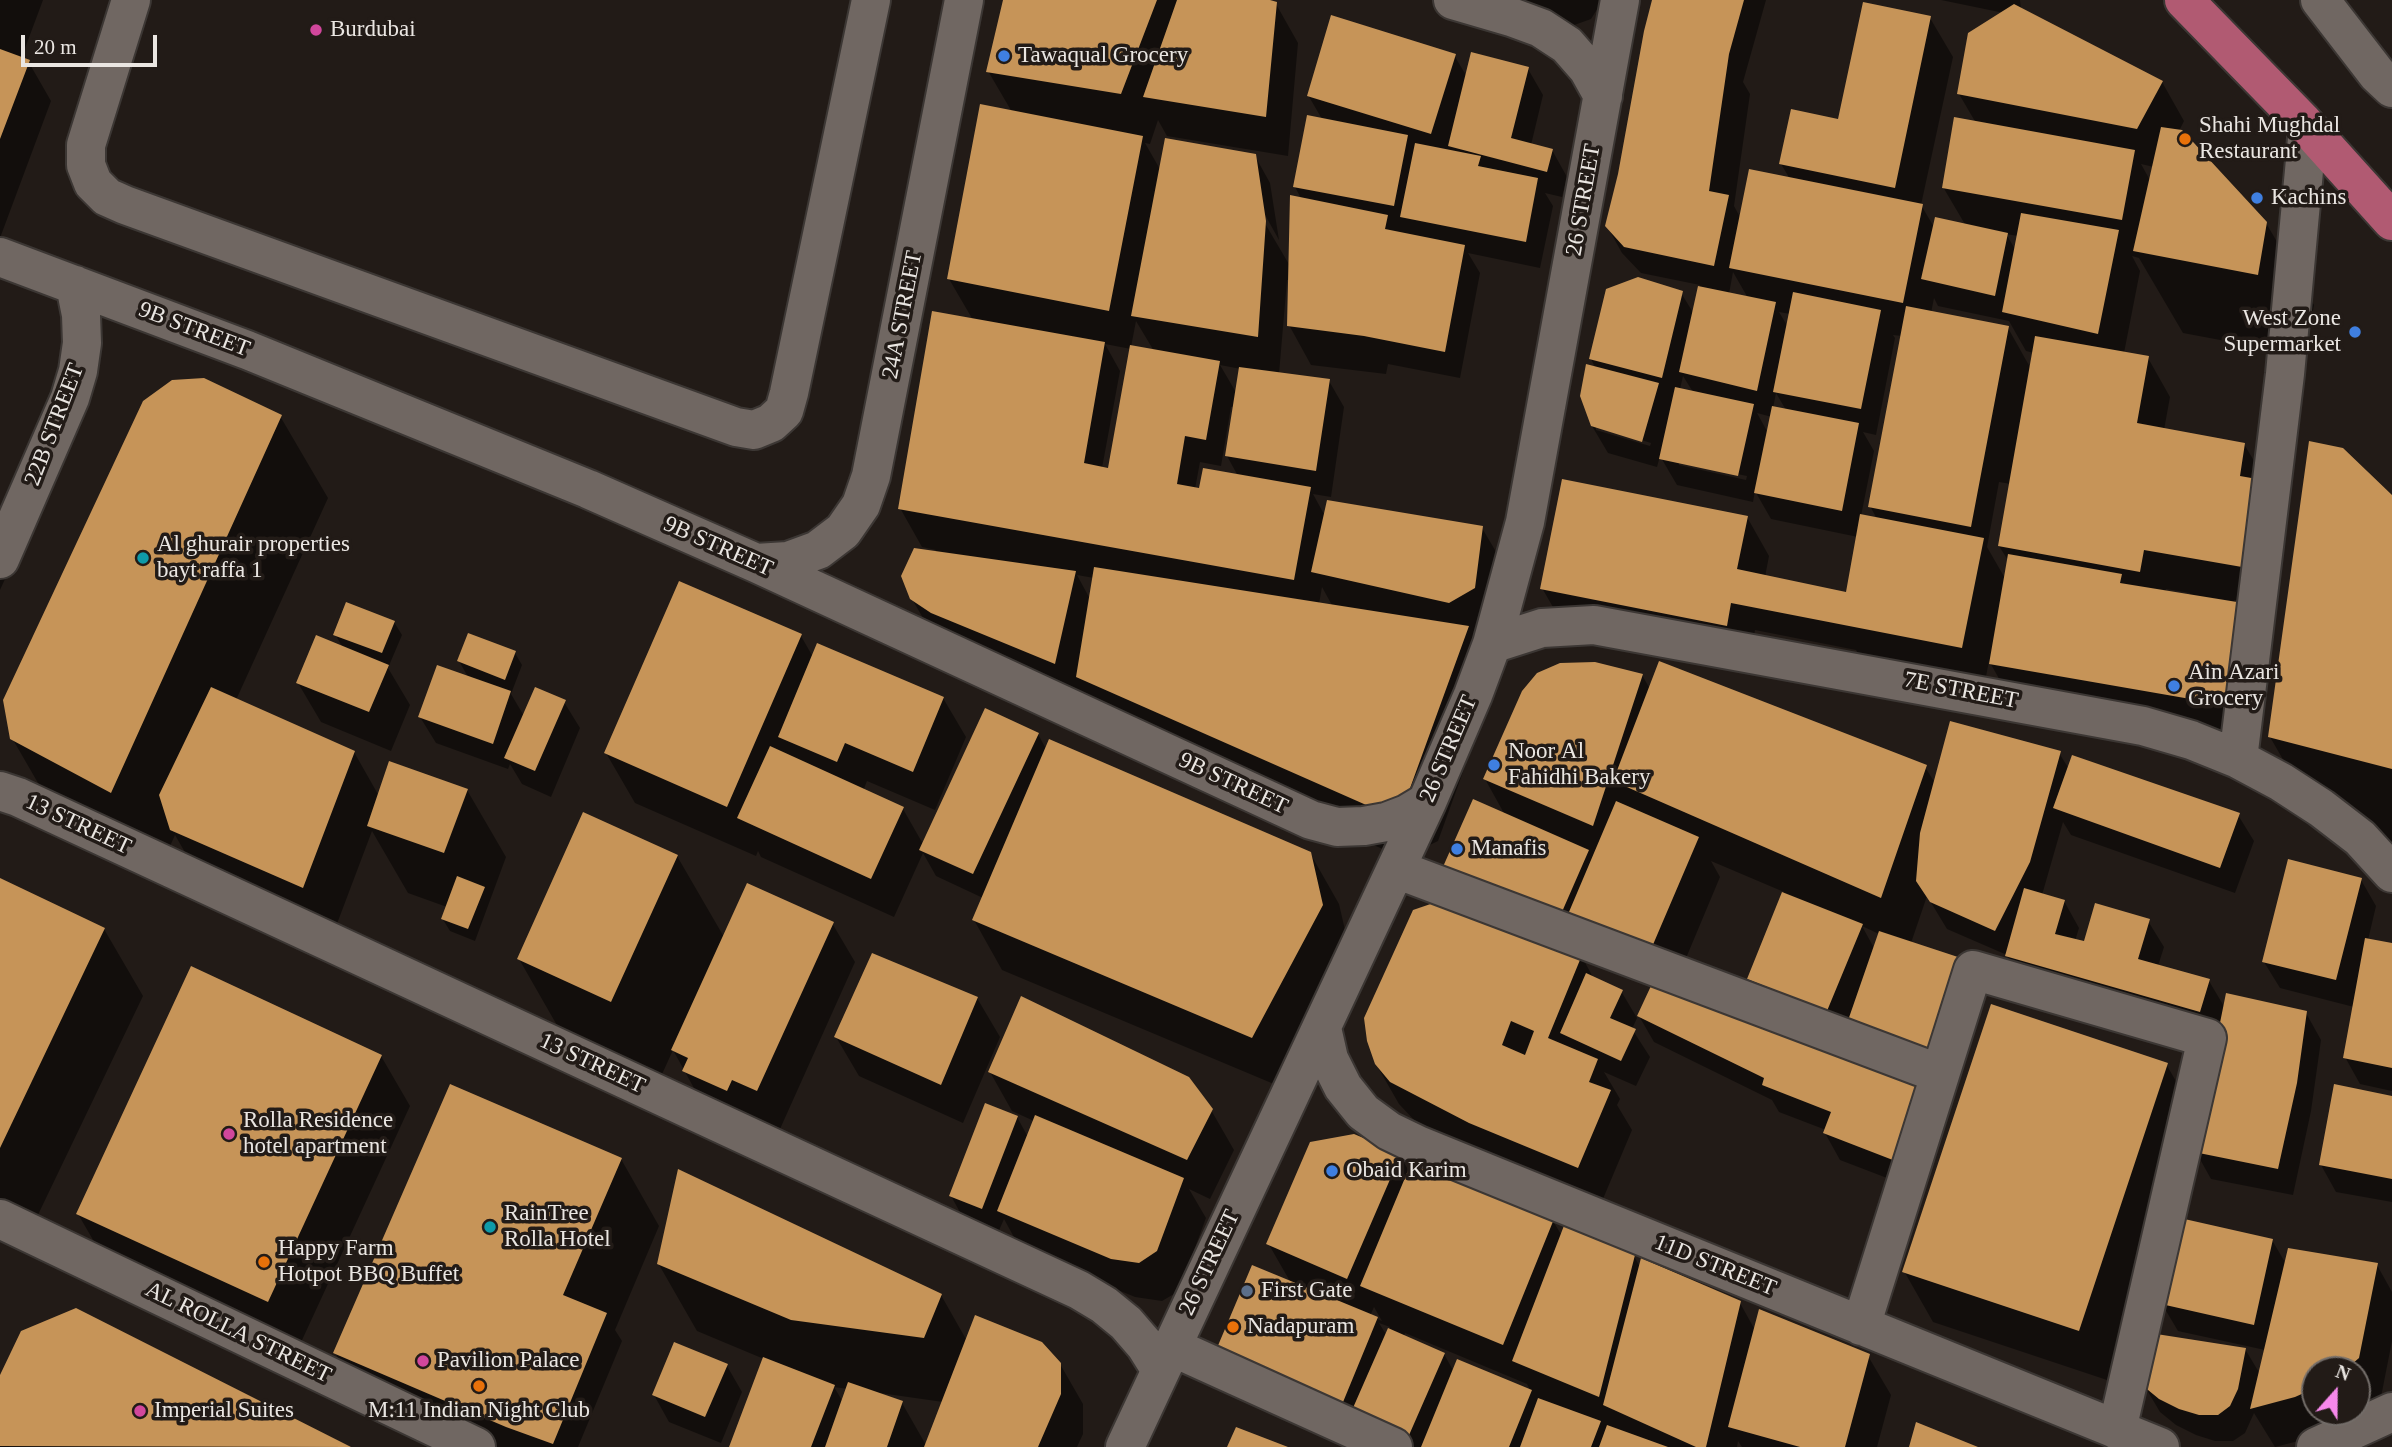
<!DOCTYPE html>
<style>
body{margin:0}
#map{position:relative;width:2392px;height:1447px;overflow:hidden;background:#221b17;font-family:Georgia,serif}
canvas{display:block}
.north{position:absolute;left:2301px;top:1356px;width:70px;height:70px;box-sizing:border-box;background:#221b17;border:2px solid #726c68;border-radius:50%;rotate:21deg;font-size:19px;font-weight:700;line-height:28px;text-align:center;color:#eae6e2}
.north::after{content:'';display:block;margin:auto;width:24px;height:32px;background:#f788eb;clip-path:polygon(50% 0,100% 100%,50% 72%,0 100%)}
.scale{position:absolute;left:21px;top:35px;width:136px;height:32px;box-sizing:border-box;border:4px solid #eae6e2;border-top:0;padding-left:9px;font-size:21px;line-height:24px;white-space:nowrap;color:#eae6e2;-webkit-text-stroke:5px #221b17;paint-order:stroke}
</style>
<div id="map">
<canvas width="2392" height="1447"></canvas>
<div class="north">N</div>
<div class="scale">20 m</div>
</div>
<script>
const ctx = document.querySelector('canvas').getContext('2d');
ctx.lineJoin = 'round';
function paint(path, color) { ctx.fillStyle = color; ctx.fill(path, 'evenodd'); }
const poly = rows => new Path2D(rows.map(r => 'M' + r).join(''));
function trace(path, color, width, dash) { ctx.strokeStyle = color; ctx.lineWidth = width; ctx.lineCap = dash ? 'butt' : 'round'; ctx.setLineDash(dash || []); ctx.stroke(path); }
function label(font, color, halo, rows, align = 'center') {
  ctx.font = font + ' Georgia,serif'; ctx.lineWidth = 7; ctx.setLineDash([]); ctx.textBaseline = 'middle'; ctx.strokeStyle = halo; ctx.fillStyle = color; for (const [text, x, y, turn = 0] of rows) {
    ctx.save(); ctx.translate(x, y); ctx.rotate((+turn || 0) * Math.PI / 180); ctx.textAlign = isNaN(turn) ? turn : align; if (halo) ctx.strokeText(text, 0, 0); ctx.fillText(text, 0, 0); ctx.restore();
  }
}
const shadow = poly([
 [0,0,43,0,21,59,28,61,51,101,0,238],
 [1004,0,1264,0,1276,4,1298,43,1288,156,1167,136,1158,120,1150,144,1145,143,1161,171,1255,156,1270,183,1279,240,1264,213,1260,215,1290,266,1302,200,1295,187,1322,119,1308,95,1454,55,1467,77,1528,69,1543,95,1531,145,1552,150,1567,177,1562,197,1545,193,1553,206,1540,268,1468,253,1480,273,1460,378,1388,364,1386,374,1311,365,1289,325,1290,280,1287,280,1279,374,1329,381,1344,407,1331,497,1313,494,1325,516,1482,528,1505,567,1497,678,1438,841,1403,858,1107,727,1088,694,1083,713,941,649,912,599,936,550,922,547,900,508,973,320,949,279,1012,112,988,71],
 [1136,321,1154,351,1131,347],
 [1105,344,1131,349,1110,470,1102,468,1120,371],
 [1220,365,1241,369,1237,394],
 [1231,407,1235,407,1227,456,1238,476,1200,490,1195,489,1200,462,1221,466],
 [1077,575,1094,578,1090,599],
 [1322,587,1333,607,1319,604],
 [1463,0,1603,0,1591,19,1566,28],
 [1653,0,1766,0,1743,82,1750,94,1734,206,1741,219,1790,179,1781,164,1839,121,1930,18,1953,57,1921,205,1934,227,1966,226,1943,187,1976,123,1959,94,2004,13,1941,0,2020,0,2021,10,2162,82,2184,121,2179,131,2266,223,2314,305,2305,356,2183,333,2139,258,2132,256,2140,271,2124,353,2148,358,2170,397,2164,430,2244,444,2260,471,2264,606,2234,600,2258,643,2246,743,2013,703,1989,661,1984,687,1864,663,1856,650,1755,630,1749,664,1565,628,1542,588,1747,517,1769,556,1765,577,1847,594,1858,537,1771,519,1755,491,1753,502,1677,485,1660,456,1657,467,1608,453,1592,426,1596,369,1591,359,1681,293,1694,314,1700,285,1641,273,1622,253,1607,226,1619,174],
 [2141,164,2154,167,2151,182],
 [2006,234,2018,236,2015,249],
 [1733,272,1748,298,1729,294],
 [1934,298,1938,306,2009,321,2026,351,2034,353,2031,369,2008,328,1931,313],
 [1779,312,1790,314,1788,327],
 [1893,335,1902,336,1870,506,1877,519,1861,516,1874,451,1863,432,1876,435,1895,338],
 [1683,376,1693,392,1680,389],
 [1776,393,1786,410,1773,408],
 [1757,413,1772,417,1768,433],
 [1596,426,1651,443,1650,446,1596,430],
 [1679,462,1747,476,1746,480,1679,465],
 [1999,482,2011,484,1999,546,2009,562,2006,580,1987,547],
 [2166,589,2190,593,2189,596,2165,592],
 [280,416,328,498,236,700,354,752,379,796,467,790,506,857,475,941,450,931,442,918,447,907,408,893,372,831,332,937,201,880,175,835,158,873,60,821,12,738],
 [2392,497,2392,845,2322,827,2270,737],
 [0,551,10,568,0,590],
 [394,622,402,635,388,668,410,705,391,751,321,722,298,683,343,648,335,634],
 [801,636,813,657,943,698,966,737,935,810,867,781,863,791,903,809,923,844,1038,734,1046,749,1310,853,1339,904,1351,956,1281,1087,1002,970,974,920,983,898,936,876,923,853,894,917,761,857,758,851,756,856,635,803,606,753],
 [515,653,522,665,511,694,524,716,564,702,580,728,551,797,522,784,510,764,508,769,436,743,420,717,468,677,459,661],
 [1642,675,1650,689,1925,767,1935,783,2059,753,2069,769,2238,815,2254,841,2235,893,2071,835,2063,822,2042,895,2064,901,2079,928,2075,941,2085,943,2148,921,2164,947,2158,966,2209,981,2225,1008,2306,1013,2321,1040,2311,1111,2293,1195,2211,1179,2196,1152,2221,1030,2022,983,2007,955,1947,929,1927,896,1911,943,1913,1188,1840,1160,1825,1133,1826,1130,1779,1112,1772,1100,1654,1042,1639,1016,1654,984,1582,957,1594,979,1621,991,1637,1018,1632,1029,1650,1057,1636,1086,1604,1072,1620,1099,1617,1105,1632,1130,1600,1206,1493,1161,1415,1121,1399,1104,1376,1064,1454,898,1505,815,1485,779],
 [1711,861,1784,892,1749,979,1764,1006,1676,982,1720,877],
 [1862,926,1879,934,1874,948],
 [677,856,724,937,832,923,855,962,780,1129,755,1118,750,1129,706,1110,673,1050,658,1083,566,1041,519,959],
 [0,880,104,929,143,996,35,1221,0,1204],
 [2361,880,2376,906,2368,940,2392,946,2392,1091,2360,1084,2345,1057,2354,1007,2280,988,2264,962],
 [977,998,1000,1037,963,1123,859,1076,836,1037],
 [381,1056,410,1106,297,1351,107,1264,78,1214],
 [2166,1064,2195,1114,2107,1380,1933,1322,1904,1271],
 [990,1072,1211,1110,1234,1150,1210,1199,1189,1189,1206,1218,1179,1291,1162,1301,1135,1297,1021,1250,1004,1219,997,1235,966,1223,951,1196,1017,1117,1028,1137,1034,1121,1012,1111],
 [2392,1097,2392,1202,2336,1192,2321,1165],
 [1400,1156,1409,1171,1553,1221,1562,1236,1634,1256,1640,1267,1740,1303,1755,1330,1868,1356,1891,1395,1877,1447,1742,1447,1738,1441,1737,1447,1375,1447,1239,1394,1291,1283,1268,1243],
 [1374,1307,1382,1321,1370,1316],
 [1379,1323,1390,1327,1387,1336],
 [1405,1333,1527,1384,1531,1392,1458,1361,1454,1372,1444,1354,1404,1336],
 [621,1159,659,1226,615,1330,622,1341,578,1447,436,1447,374,1420,335,1353],
 [2272,1240,2286,1264,2377,1265,2392,1292,2392,1341,2381,1397,2318,1436,2275,1447,2254,1413,2245,1433,2233,1441,2215,1441,2196,1435,2176,1425,2160,1412,2144,1385,2245,1349,2260,1374,2265,1350,2178,1331,2162,1304],
 [2315,1370,2357,1370,2357,1412,2315,1412],
 [658,1263,941,1295,967,1341,1060,1364,1083,1404,1083,1434,1077,1447,731,1447,764,1359,697,1331],
 [834,1387,848,1389,843,1402],
 [880,1393,943,1402,926,1445,902,1403],
 [75,1310,347,1447,0,1447,0,1379],
 [727,1366,742,1392,721,1443,669,1422,654,1395]
]);
const building = poly([
 [1003,0,1157,0,1121,94,986,72],
 [1177,0,1270,0,1277,2,1266,117,1143,97],
 [1652,0,1744,0,1729,54,1709,191,1729,195,1714,266,1624,247,1605,226,1618,174,1644,31],
 [1863,2,1931,16,1895,188,1779,164,1791,109,1838,119],
 [2014,4,2163,81,2137,129,1957,94,1968,33],
 [1331,15,1456,54,1431,134,1307,96],
 [0,49,30,60,0,139],
 [1471,52,1529,67,1511,138,1553,149,1547,172,1448,146],
 [980,104,1143,136,1109,311,947,279],
 [1307,115,1408,135,1394,206,1293,187],
 [1954,117,2135,150,2122,220,1942,188],
 [2161,127,2182,130,2267,222,2258,275,2133,251],
 [1165,138,1256,154,1266,221,1258,337,1131,316],
 [1415,143,1481,156,1478,166,1538,178,1526,242,1400,217],
 [1749,169,1923,204,1903,303,1729,268],
 [1290,195,1388,215,1385,229,1465,245,1445,352,1364,336,1287,326],
 [2021,213,2119,230,2098,334,2002,312],
 [1935,217,2008,233,1995,296,1921,279],
 [1638,277,1683,291,1662,378,1589,359,1606,289],
 [1698,286,1776,302,1757,391,1679,372],
 [1793,292,1881,310,1861,409,1773,392],
 [1906,306,2009,326,1971,527,1868,507],
 [932,311,1105,342,1084,463,1108,468,1130,345,1220,361,1206,440,1185,436,1177,484,1199,488,1203,468,1311,487,1294,580,898,509],
 [2035,336,2149,356,2137,423,2245,443,2240,476,2257,479,2242,567,2144,550,2140,572,1998,546],
 [1586,364,1659,383,1642,442,1591,426,1580,396],
 [1239,367,1330,379,1316,471,1225,456],
 [204,378,282,415,111,793,10,739,3,700,143,401,172,380],
 [1675,387,1754,404,1738,476,1659,459],
 [1772,406,1859,423,1842,511,1754,493],
 [2309,441,2343,448,2392,495,2392,769,2268,737],
 [1562,479,1748,516,1737,569,1846,592,1860,514,1984,538,1962,648,1731,603,1727,626,1540,589],
 [1327,500,1483,526,1475,588,1449,603,1311,572],
 [914,548,1076,571,1055,664,931,613,910,599,901,576],
 [2008,554,2122,574,2120,583,2237,602,2225,705,1989,664],
 [1094,567,1469,626,1409,791,1373,808,1076,677],
 [679,581,802,634,727,807,604,753],
 [346,602,395,621,382,653,333,635],
 [468,633,516,651,505,680,457,661],
 [316,635,389,665,369,712,296,683],
 [817,643,944,697,913,772,845,743,837,762,778,737],
 [1659,661,1927,765,1881,898,1613,781],
 [1595,662,1643,674,1593,826,1483,779,1522,691,1537,673,1560,663],
 [437,665,511,691,493,744,418,717],
 [211,687,355,751,303,888,170,830,159,795],
 [535,687,566,700,535,771,504,758],
 [985,708,1039,733,973,874,919,850],
 [1950,721,2061,751,2030,862,1995,931,1930,902,1916,881,1920,833],
 [1049,739,1311,852,1323,905,1252,1038,972,920],
 [770,746,904,807,871,879,737,818],
 [2072,755,2240,813,2220,868,2053,808],
 [389,761,468,789,444,853,367,826],
 [1473,799,1589,850,1558,921,1442,869],
 [1616,801,1699,837,1649,954,1566,919],
 [583,812,678,855,611,1002,517,959],
 [2288,859,2362,878,2336,980,2262,962],
 [457,876,485,887,468,929,441,919],
 [0,878,105,928,0,1148],
 [747,883,834,922,757,1091,732,1080,727,1091,682,1071,688,1058,671,1050],
 [2024,888,2065,900,2055,934,2084,941,2095,903,2150,919,2138,959,2210,979,2200,1012,2005,956],
 [1782,892,1863,924,1827,1011,1747,979],
 [1454,896,1582,955,1548,1038,1598,1059,1589,1082,1611,1090,1578,1168,1469,1123,1390,1082,1375,1064,1367,1041,1364,1018,1413,910],
 [1511,1021,1534,1031,1525,1055,1502,1045],
 [1879,931,1964,959,1929,1061,1844,1032],
 [2365,938,2392,943,2392,1068,2343,1058],
 [872,953,978,997,941,1085,834,1037],
 [191,966,382,1055,268,1302,76,1214],
 [1586,973,1623,990,1610,1018,1636,1029,1621,1061,1560,1033],
 [1657,973,1930,1078,1898,1162,1823,1133,1831,1112,1762,1085,1764,1078,1637,1016],
 [2226,993,2307,1011,2297,1083,2278,1169,2194,1152],
 [1021,996,1189,1077,1213,1109,1187,1160,988,1072],
 [1991,1004,2168,1063,2079,1331,1902,1272],
 [450,1084,622,1158,563,1295,607,1313,553,1444,506,1427,333,1353],
 [2334,1084,2392,1096,2392,1179,2319,1165],
 [985,1103,1018,1116,982,1209,949,1196],
 [1035,1115,1184,1178,1157,1251,1139,1263,1111,1259,997,1211],
 [1354,1134,1401,1154,1347,1279,1266,1244,1310,1142],
 [1412,1161,1554,1219,1503,1345,1360,1286],
 [678,1169,942,1294,924,1338,791,1320,657,1264],
 [2180,1218,2273,1239,2254,1325,2161,1304],
 [1565,1223,1635,1255,1599,1397,1512,1361],
 [2288,1248,2378,1263,2359,1358,2345,1370,2315,1370,2315,1388,2295,1397,2250,1409],
 [1641,1258,1741,1301,1706,1447,1696,1447,1603,1405],
 [1252,1265,1378,1317,1341,1407,1214,1355],
 [76,1308,351,1447,0,1446,0,1375,21,1331],
 [1759,1309,1870,1354,1845,1447,1800,1447,1728,1427],
 [975,1315,1042,1342,1061,1363,1061,1394,1038,1447,924,1447],
 [1388,1328,1445,1353,1406,1442,1349,1417],
 [2150,1333,2246,1348,2238,1389,2230,1406,2218,1415,2199,1415,2179,1409,2159,1399,2142,1385],
 [674,1342,728,1364,705,1417,652,1395],
 [763,1357,835,1385,811,1447,729,1447],
 [1457,1359,1532,1390,1509,1447,1421,1447],
 [848,1382,903,1401,887,1447,825,1447],
 [1538,1398,1601,1421,1591,1447,1520,1447],
 [1916,1422,1978,1447,1909,1447],
 [1607,1425,1668,1447,1599,1447],
 [1236,1427,1288,1447,1227,1447]
]);
const minor = poly([
 [131,0,86,145,86,165,93,183,107,197,125,205,736,427,754,430,771,423,784,411,789,393,871,0],
 [1453,0,1511,17,1541,28,1567,45,1588,69,1603,96],
 [2320,0,2377,74,2392,88],
 [0,257,247,350,588,489,756,563,1311,820,1337,827,1364,826,1386,822,1407,814,1427,802],
 [0,559,70,398,78,371,82,343,81,315,75,285],
 [756,563,788,561,818,550,843,531,861,505,871,476,964,0],
 [1492,644,1542,628,1594,625,2143,726,2191,740,2238,759,2281,782,2321,808,2360,838,2392,873],
 [2238,759,2285,374,2308,128],
 [0,791,18,797,1079,1290,1104,1305,1126,1323,1145,1345,1160,1369],
 [1396,869,1940,1074],
 [1322,1028,1329,1059,1343,1087,1363,1112,1389,1131,1418,1145,2160,1447],
 [0,1219,476,1447],
 [1861,1326,1973,970,2207,1038,2117,1430],
 [1170,1346,1393,1447],
 [1125,1447,1427,802,1473,695,1492,644,1525,522,1620,0],
 [2316,1447,2392,1412]
]);
const major = poly([
 [2184,0,2302,121,2392,221]
]);
const markers = [
 [316,30,7,"#d1479c"],
 [1004,56,7,"#3f7fe0"],
 [2185,139,7,"#e8710a"],
 [2257,198,7,"#3f7fe0"],
 [2355,332,7,"#3f7fe0"],
 [143,558,7,"#0f9aa8"],
 [2174,686,7,"#3f7fe0"],
 [1494,765,7,"#3f7fe0"],
 [1457,849,7,"#3f7fe0"],
 [229,1134,7,"#d1479c"],
 [1332,1171,7,"#3f7fe0"],
 [490,1227,7,"#0f9aa8"],
 [264,1262,7,"#e8710a"],
 [1247,1291,7,"#5c6f8a"],
 [1233,1327,7,"#e8710a"],
 [423,1361,7,"#d1479c"],
 [479,1386,7,"#e8710a"],
 [140,1411,7,"#d1479c"]
];
const poiNames = [
 ["Burdubai",330,30],
 ["Tawaqual Grocery",1018,56],
 ["Shahi Mughdal",2199,126],
 ["Restaurant",2199,152],
 ["Kachins",2271,198],
 ["West Zone",2341,319,"right"],
 ["Supermarket",2341,345,"right"],
 ["Al ghurair properties",157,545],
 ["bayt raffa 1",157,571],
 ["Ain Azari",2188,673],
 ["Grocery",2188,699],
 ["Noor Al",1508,752],
 ["Fahidhi Bakery",1508,778],
 ["Manafis",1471,849],
 ["Rolla Residence",243,1121],
 ["hotel apartment",243,1147],
 ["Obaid Karim",1346,1171],
 ["RainTree",504,1214],
 ["Rolla Hotel",504,1240],
 ["Happy Farm",278,1249],
 ["Hotpot BBQ Buffet",278,1275],
 ["First Gate",1261,1291],
 ["Nadapuram",1247,1327],
 ["Pavilion Palace",437,1361],
 ["Imperial Suites",154,1411],
 ["M:11 Indian Night Club",479,1411,"center"]
];
const streetNames = [
 ["26 STREET",1584,200,-80],
 ["24A STREET",903,315,-79],
 ["9B STREET",194,330,21],
 ["22B STREET",55,425,-69],
 ["9B STREET",718,547,24],
 ["7E STREET",1961,691,11],
 ["26 STREET",1449,749,-67],
 ["9B STREET",1233,784,25],
 ["13 STREET",78,825,25],
 ["13 STREET",592,1064,25],
 ["26 STREET",1210,1263,-65],
 ["11D STREET",1715,1266,22],
 ["AL ROLLA STREET",238,1333,26]
];
paint(shadow, '#0007');
paint(building, '#c69458');
trace(minor, '#3c3734', 42);
trace(major, '#3c3734', 42);
trace(minor, '#706762', 38);
trace(major, '#b15a72', 38);
for (const [x, y, r, color] of markers) { const dot = new Path2D(); dot.arc(x, y, r, 0, 2 * Math.PI); ctx.fillStyle = color; ctx.fill(dot); trace(dot, '#221b17', 2.5); }
label('23px', '#eae6e2', '#221b17', poiNames, 'left');
label('23px', '#eae6e2', '#221b17', streetNames);
</script>
